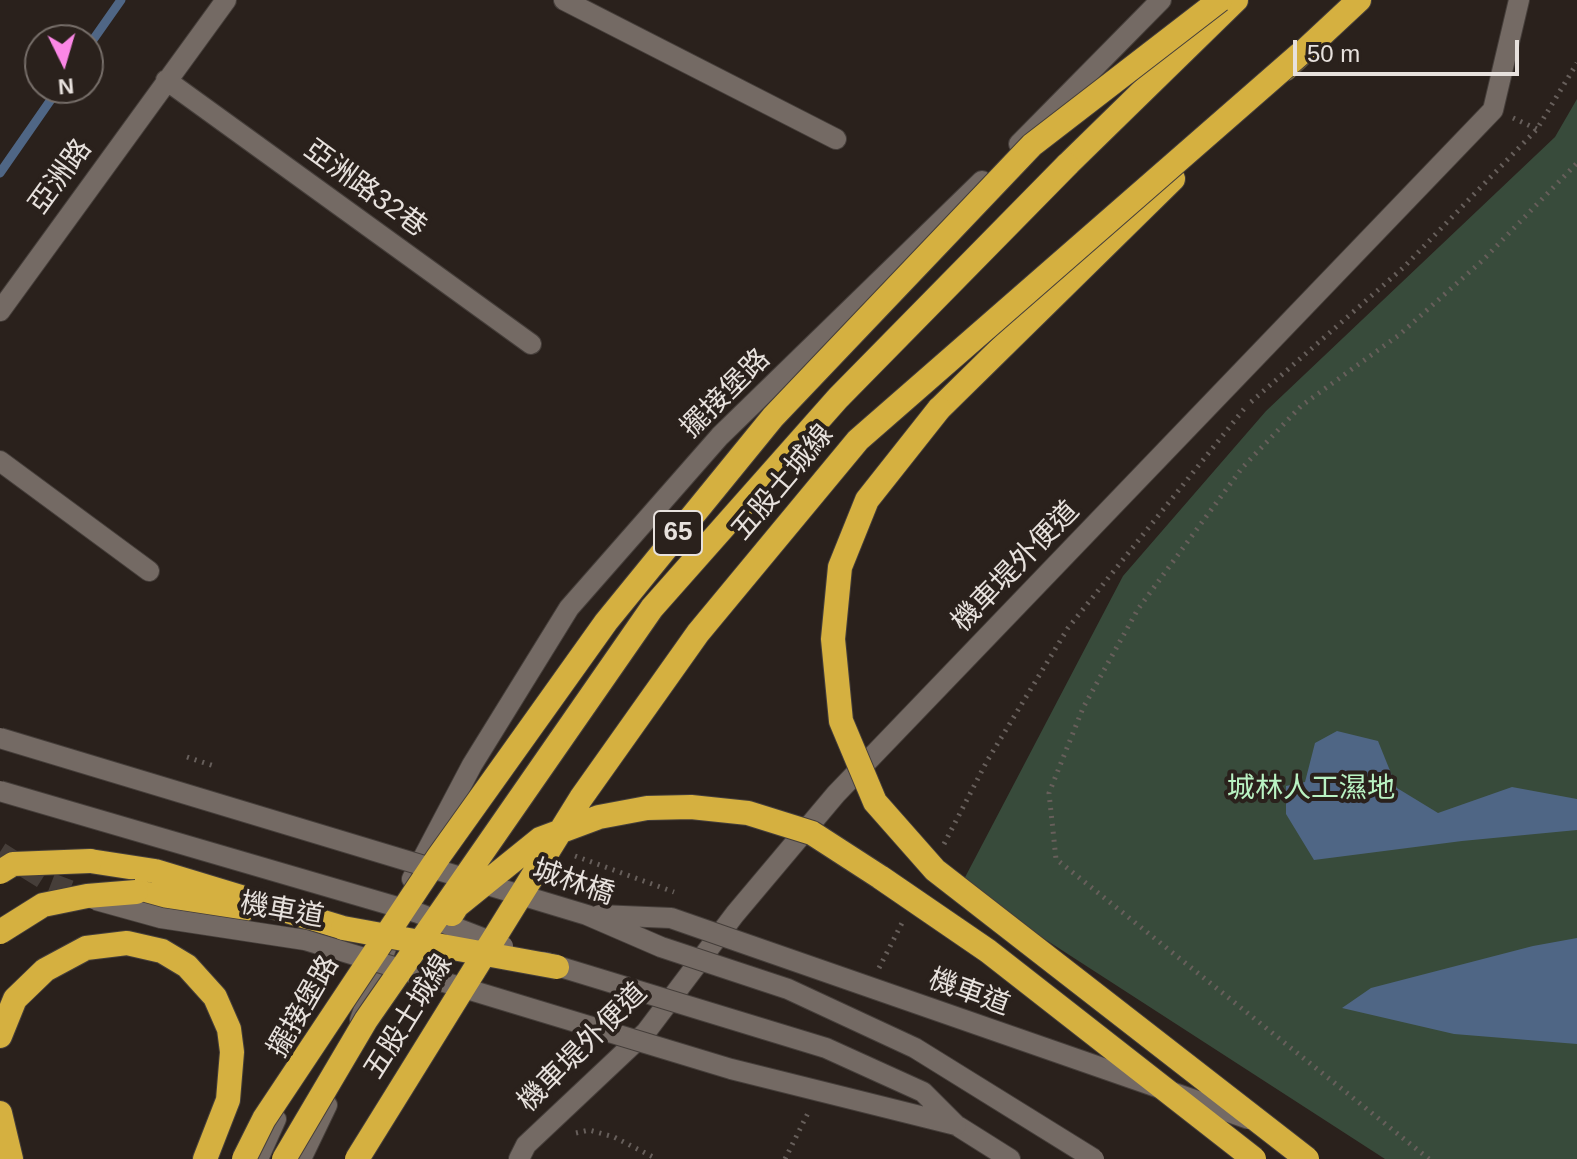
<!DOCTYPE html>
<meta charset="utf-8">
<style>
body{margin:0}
#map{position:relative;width:1577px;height:1159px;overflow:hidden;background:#2a211c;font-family:Arial,sans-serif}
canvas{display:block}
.north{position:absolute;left:24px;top:24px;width:80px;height:80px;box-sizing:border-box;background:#2a211c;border:2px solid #766e69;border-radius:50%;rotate:175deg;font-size:22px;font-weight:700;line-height:32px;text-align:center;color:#e7e1dd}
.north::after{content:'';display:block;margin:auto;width:28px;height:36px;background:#fb87e6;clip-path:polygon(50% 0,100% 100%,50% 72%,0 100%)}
.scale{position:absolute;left:1293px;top:40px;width:226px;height:36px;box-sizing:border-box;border:4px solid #e7e1dd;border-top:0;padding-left:10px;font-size:24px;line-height:28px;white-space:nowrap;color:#e7e1dd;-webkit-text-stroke:6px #2a211c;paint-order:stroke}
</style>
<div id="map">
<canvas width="1577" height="1159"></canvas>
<div class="north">N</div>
<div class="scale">50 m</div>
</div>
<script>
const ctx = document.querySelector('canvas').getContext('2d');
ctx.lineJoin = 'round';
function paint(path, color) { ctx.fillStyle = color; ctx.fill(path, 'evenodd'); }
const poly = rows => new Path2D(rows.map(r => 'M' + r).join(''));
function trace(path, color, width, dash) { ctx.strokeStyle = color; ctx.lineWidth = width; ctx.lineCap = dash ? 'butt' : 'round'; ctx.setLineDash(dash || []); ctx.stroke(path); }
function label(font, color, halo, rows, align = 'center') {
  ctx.font = font + ' Arial,"Noto Sans TC",sans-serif'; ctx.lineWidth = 8; ctx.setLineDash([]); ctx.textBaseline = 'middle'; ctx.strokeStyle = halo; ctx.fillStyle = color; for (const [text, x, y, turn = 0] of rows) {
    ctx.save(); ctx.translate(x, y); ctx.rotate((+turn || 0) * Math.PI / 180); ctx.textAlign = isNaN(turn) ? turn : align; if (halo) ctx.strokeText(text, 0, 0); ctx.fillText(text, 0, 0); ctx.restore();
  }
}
const green = poly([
 [1577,99,1577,1159,1385,1159,961,885,1123,576,1266,411,1555,137]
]);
const water = poly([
 [1337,731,1378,741,1397,788,1438,813,1512,787,1577,799,1577,830,1462,841,1314,860,1286,814,1286,786,1305,782,1315,743],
 [1577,938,1577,1044,1454,1034,1342,1008,1371,988,1533,946]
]);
const stream = poly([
 [88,47,121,0],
 [0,173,59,88]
]);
const minorTunnel = poly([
 [0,852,46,881,88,897]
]);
const path = poly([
 [1513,118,1537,129],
 [1251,402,1403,268,1537,129,1577,63],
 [187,757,214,766],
 [944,844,987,761,1068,628,1244,409],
 [575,856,674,892],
 [879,968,902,923],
 [576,1133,589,1130,614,1137,657,1159],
 [785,1159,808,1113],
 [1429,1159,1056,859,1049,793,1083,708,1138,609,1242,468,1301,406,1399,335,1483,260,1577,163]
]);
const minor = poly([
 [564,0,836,139],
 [166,80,531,344],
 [1019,144,1161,0],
 [0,311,226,0],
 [0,461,149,571],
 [412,879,472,765,569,608,720,436,982,181],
 [360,1020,386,948],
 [956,1125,1010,1159],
 [258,1159,276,1119],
 [301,1159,327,1105],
 [519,1159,526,1145,646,1032,735,914,836,794,1493,110,1519,0]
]);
const highway = poly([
 [1285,69,1359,0],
 [1067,165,1236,0],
 [939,409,1173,179],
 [90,861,155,871,343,928],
 [136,892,242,911],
 [0,1036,15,999,45,970,86,948,127,943,162,951,187,966,215,997,229,1029,232,1052,228,1100,205,1159],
 [0,1113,11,1159]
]);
const minorBridge = poly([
 [0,738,587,915,661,947,788,989,915,1048,1094,1159],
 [0,791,418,913,503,946],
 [96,900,161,918,305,940,731,1069,956,1125],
 [599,915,671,918,1249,1119],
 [544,962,826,1048,923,1092,956,1125]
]);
const highwayBridge = poly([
 [939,409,867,500,840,567,833,639,841,721,875,802,935,870,1307,1159],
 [0,872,13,864,90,861],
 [452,914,457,906,540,839,599,817,647,808,691,807,748,813,812,833,880,877,988,951,1254,1159],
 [343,928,557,967],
 [0,932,43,905,87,896,136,892],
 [244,1159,264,1119,439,856,606,622,773,417,1032,145,1220,0],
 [284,1159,366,1020,652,608,838,398,1067,165],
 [357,1159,581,798,698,633,858,440,1300,54]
]);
const shields = [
 [678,533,48]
];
const shieldNames = [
 ["65",678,533]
];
const streetNames = [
 ["亞洲路",61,177,-54],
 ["亞洲路32巷",365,189,36],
 ["擺接堡路",726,394,-45],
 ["五股土城線",783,483,-50],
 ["機車堤外便道",1016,567,-46],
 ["城林橋",573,883,19],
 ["機車道",282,911,10],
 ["機車道",969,993,20],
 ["擺接堡路",304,1007,-60],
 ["五股土城線",409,1017,-58],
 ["機車堤外便道",583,1048,-45]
];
const parkNames = [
 ["城林人工濕地",1311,789]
];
paint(green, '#384b3b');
paint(water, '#4f6685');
trace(stream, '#4f6685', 9);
trace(minorTunnel, '#463e39', 20, [20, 10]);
trace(minor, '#453e3a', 22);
trace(highway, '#453e3a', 26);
trace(path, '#675f5b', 5, [2, 6]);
trace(minor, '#746a64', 20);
trace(highway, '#d5b040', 24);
trace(minorBridge, '#453e3a', 22, []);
trace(highwayBridge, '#453e3a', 26, []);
trace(minorBridge, '#746a64', 20);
trace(highwayBridge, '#d5b040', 24);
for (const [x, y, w] of shields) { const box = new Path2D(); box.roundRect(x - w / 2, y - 22, w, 44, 6); ctx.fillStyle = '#2a211c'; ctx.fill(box); trace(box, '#e7e1dd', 2); }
label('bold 26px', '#e7e1dd', null, shieldNames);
label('28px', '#e7e1dd', '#2a211c', streetNames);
label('28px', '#b9f3c3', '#2a211c', parkNames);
</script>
